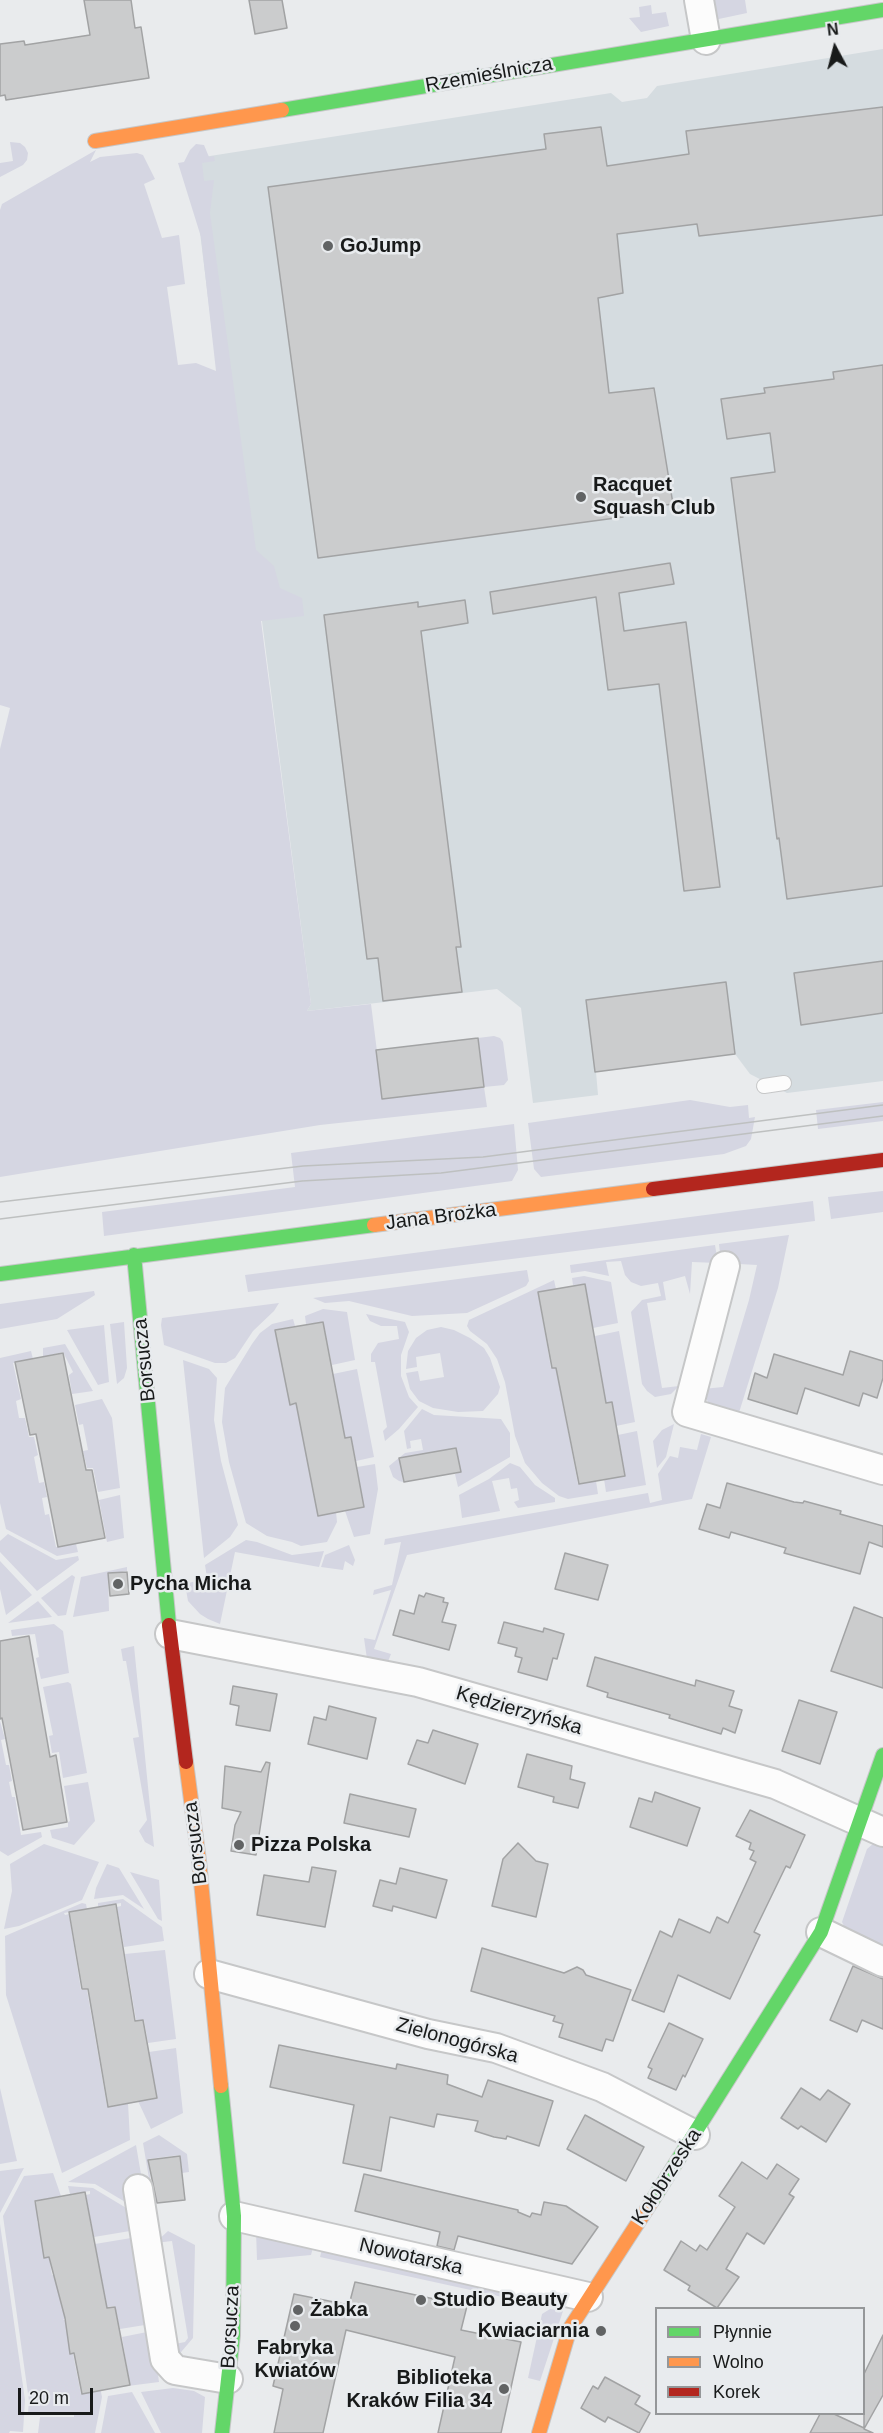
<!DOCTYPE html>
<meta charset="utf-8">
<style>
body{margin:0}
#map{position:relative;width:883px;height:2433px;overflow:hidden;background:#e9ebed;font-family:Arial,sans-serif}
canvas{display:block}
.legend{position:absolute;left:655px;top:2307px;width:210px;height:108px;box-sizing:border-box;background:#e8ebee;border:2px solid #959799;margin:0;padding:8px 10px;list-style:none;font-size:18px;color:#181a1a}
.legend li{display:flex;align-items:center;gap:12px;height:30px}
.legend b{width:30px;border:2px solid #959799}
.north{position:absolute;left:805px;top:18px;width:60px;height:60px;-webkit-text-stroke:4px #e8ebee;paint-order:stroke;rotate:353deg;font-size:16px;font-weight:700;line-height:24px;text-align:center;color:#181a1a}
.north::after{content:'';display:block;margin:auto;width:21px;height:27px;background:#181a1a;clip-path:polygon(50% 0,100% 100%,50% 72%,0 100%)}
.scale{position:absolute;left:18px;top:2388px;width:75px;height:27px;box-sizing:border-box;border:3px solid #181a1a;border-top:0;padding-left:8px;font-size:18px;line-height:21px;white-space:nowrap;color:#181a1a;-webkit-text-stroke:4px #e8ebee;paint-order:stroke}
</style>
<div id="map">
<canvas width="883" height="2433"></canvas>
<ul class="legend">
<li><b style="height:8px;background:#63d668"></b>Płynnie</li>
<li><b style="height:8px;background:#ff974d"></b>Wolno</li>
<li><b style="height:8px;background:#b3261e"></b>Korek</li>
</ul>
<div class="north">N</div>
<div class="scale">20 m</div>
</div>
<script>
const ctx = document.querySelector('canvas').getContext('2d');
ctx.lineJoin = 'round';
function paint(path, color) { ctx.fillStyle = color; ctx.fill(path, 'evenodd'); }
const poly = rows => new Path2D(rows.map(r => 'M' + r).join(''));
function trace(path, color, width, dash) { ctx.strokeStyle = color; ctx.lineWidth = width; ctx.lineCap = dash ? 'butt' : 'round'; ctx.setLineDash(dash || []); ctx.stroke(path); }
function label(font, color, halo, rows, align = 'center') {
  ctx.font = font + ' Arial,sans-serif'; ctx.lineWidth = 5; ctx.setLineDash([]); ctx.textBaseline = 'middle'; ctx.strokeStyle = halo; ctx.fillStyle = color; for (const [text, x, y, turn = 0] of rows) {
    ctx.save(); ctx.translate(x, y); ctx.rotate((+turn || 0) * Math.PI / 180); ctx.textAlign = isNaN(turn) ? turn : align; if (halo) ctx.strokeText(text, 0, 0); ctx.fillText(text, 0, 0); ctx.restore();
  }
}
const built = poly([
 [883,49,883,1081,787,1093,750,1074,735,1054,596,1072,598,1095,533,1103,521,1008,497,989,307,1011,311,1004,262,621,217,371,191,159,611,93,622,102,647,98,657,86]
]);
const green = poly([
 [711,0,745,0,747,13,714,20],
 [651,5,652,14,666,12,669,26,641,32,629,18,640,17,639,7],
 [10,142,20,143,25,147,28,153,27,160,23,165,0,177,0,163,13,161],
 [196,144,204,145,209,157,214,156,215,161,202,163,204,181,214,180,210,213,256,550,274,566,280,588,302,598,304,616,261,621,311,1004,307,1011,371,1004,383,1099,484,1087,478,1038,494,1036,500,1038,503,1042,508,1080,504,1085,484,1087,487,1107,320,1125,0,1177,0,749,10,708,0,705,0,210,2,204,96,150,90,162,100,157,137,153,143,155,155,179,144,184,162,238,179,235,185,284,167,287,178,365,196,363,216,371,201,237,178,163,184,162,190,150],
 [690,1100,730,1107,748,1105,749,1118,755,1117,751,1139,746,1146,724,1154,541,1177,534,1169,528,1123],
 [883,1102,883,1121,818,1129,816,1110],
 [514,1124,518,1170,512,1181,104,1236,102,1212,295,1187,291,1153],
 [883,1191,883,1212,831,1219,828,1197],
 [813,1201,815,1221,248,1292,245,1275],
 [789,1235,778,1288,737,1419,709,1405,703,1389,723,1387,749,1300,757,1265,721,1263,719,1244],
 [715,1245,718,1263,692,1262,690,1294,685,1276,663,1282,666,1300,647,1303,662,1388,679,1386,671,1394,655,1397,647,1391,642,1384,631,1312,642,1300,661,1296,658,1283,641,1286,631,1282,625,1275,621,1261,606,1262,609,1276,585,1271,571,1273,570,1265],
 [527,1270,529,1281,526,1286,467,1313,412,1316,349,1301,325,1303,313,1298],
 [584,1276,611,1282,618,1323,593,1328,585,1284,573,1285,572,1278],
 [554,1280,556,1289,538,1293,551,1368,556,1368,578,1484,596,1481,598,1494,568,1499,559,1496,542,1483,525,1463,515,1436,505,1382,497,1359,487,1344,470,1331,467,1326,469,1320],
 [94,1291,95,1295,57,1319,0,1329,0,1304],
 [279,1303,274,1311,253,1331,235,1358,226,1363,215,1363,164,1345,161,1325,162,1318],
 [323,1309,347,1312,355,1360,332,1365,323,1322,306,1324,305,1316],
 [366,1314,405,1322,409,1332,401,1355,401,1376,409,1397,418,1407,399,1429,385,1441,383,1431,387,1427,375,1362,371,1362,371,1354,378,1343,399,1339,397,1326,381,1326,370,1321],
 [293,1319,295,1326,275,1330,290,1405,297,1404,318,1516,336,1512,337,1522,327,1542,301,1546,292,1542,267,1536,246,1523,229,1462,222,1422,225,1388,252,1344,260,1333,272,1324],
 [124,1322,127,1368,124,1378,117,1384,110,1324],
 [104,1325,109,1382,98,1385,67,1330],
 [441,1327,454,1330,470,1338,484,1348,490,1358,500,1387,498,1394,483,1411,458,1412,433,1408,419,1401,410,1389,406,1373,418,1371,420,1381,444,1377,440,1353,416,1357,417,1367,406,1369,408,1351,416,1338,427,1330],
 [619,1331,635,1422,616,1426,612,1402,606,1403,595,1336],
 [65,1344,93,1391,72,1394,69,1375,73,1372,63,1352,43,1357,43,1348],
 [31,1351,33,1359,13,1363,21,1399,16,1401,19,1418,25,1418,29,1437,34,1437,38,1455,34,1457,39,1483,44,1482,47,1497,42,1498,45,1515,49,1514,56,1547,76,1544,78,1552,57,1556,6,1529,0,1503,0,1358],
 [183,1360,209,1369,217,1378,214,1420,221,1461,238,1525,230,1537,204,1558],
 [357,1369,374,1457,356,1461,351,1437,345,1438,333,1374],
 [102,1399,112,1418,120,1488,98,1492,93,1468,87,1468,83,1451,88,1450,83,1424,79,1425,75,1405],
 [422,1409,434,1415,501,1419,510,1433,510,1457,458,1487,455,1474,461,1472,456,1448,400,1458,403,1482,399,1481,393,1477,389,1466,405,1453,423,1450,421,1439,410,1441,411,1448,407,1449,404,1431],
 [674,1424,666,1457,657,1468,653,1441,662,1430],
 [637,1431,646,1485,606,1492,604,1479,625,1475,618,1435],
 [701,1434,711,1437,692,1499,407,1555,374,1649,391,1654,387,1664,367,1659,364,1638,375,1640,391,1590,373,1595,374,1590,392,1585,401,1542,384,1545,385,1539,648,1493,650,1503,662,1500,658,1474,670,1456,678,1458,680,1447,697,1450],
 [510,1463,520,1467,535,1485,555,1498,555,1502,518,1508,514,1502,519,1500,517,1488,511,1489,509,1478,492,1481,500,1511,462,1518,459,1495,489,1479],
 [375,1464,378,1489,370,1534,354,1537,345,1511,364,1507,357,1467],
 [120,1495,124,1538,107,1542,99,1500],
 [8,1534,56,1560,78,1556,79,1560,37,1591,0,1552,0,1541],
 [246,1540,257,1542,292,1555,324,1551,319,1567,235,1552,220,1624,208,1619,200,1614,188,1601,185,1584,207,1578,205,1565],
 [349,1545,355,1560,353,1566,345,1561,343,1570,321,1567,325,1555],
 [0,1561,32,1595,6,1615,0,1589],
 [127,1567,127,1571,108,1574,109,1611,73,1617,81,1577],
 [72,1575,75,1577,66,1615,58,1616,41,1598],
 [38,1601,52,1617,8,1623],
 [54,1624,63,1631,69,1673,41,1679,36,1658,39,1657,35,1634,12,1636,11,1630],
 [134,1646,154,1847,145,1842,139,1831,147,1820,133,1738,139,1737,126,1661,123,1661,121,1649],
 [68,1682,71,1684,87,1773,63,1778,59,1752,52,1753,49,1736,53,1735,43,1687],
 [0,1721,5,1739,1,1740,6,1765,9,1765,12,1781,9,1782,12,1797,15,1797,21,1835,41,1832,42,1837,8,1856,0,1851],
 [88,1782,95,1821,74,1845,52,1838,50,1830,68,1827,68,1822,70,1821,64,1786],
 [874,1843,883,1844,883,1948,846,1930,842,1922,867,1849],
 [44,1844,99,1862,82,1900,19,1926,4,1929,12,1891,10,1864],
 [107,1864,119,1868,144,1909,123,1895,94,1899,96,1888],
 [130,1872,159,1880,162,1921,158,1919],
 [123,1899,162,1927,164,1941,124,1947,117,1907,121,1906,121,1903,98,1907,98,1903],
 [82,1903,86,1904,87,1909,64,1913,65,1915,69,1914,81,1990,87,1990,107,2106,128,2103,130,2140,62,2173,6,1995,5,1936],
 [165,1950,176,2039,148,2043,144,2020,136,2020,125,1954],
 [176,2048,183,2113,151,2129,138,2101,157,2098,149,2052],
 [0,2088,17,2161,0,2164],
 [159,2135,187,2154,189,2172,182,2173,180,2155,148,2159,154,2208,143,2143],
 [136,2145,143,2186,132,2206,95,2184,68,2182],
 [24,2168,0,2213,0,2171],
 [53,2173,61,2196,34,2201,35,2204,39,2203,42,2220,37,2221,38,2224,42,2223,44,2258,49,2257,52,2275,59,2274,63,2294,59,2295,59,2297,63,2297,67,2317,63,2320,68,2320,71,2337,67,2338,68,2340,71,2340,70,2354,73,2354,81,2394,84,2394,83,2390,100,2387,102,2397,95,2433,38,2433,40,2417,74,2417,74,2414,28,2413,29,2401,3,2216,24,2176],
 [68,2186,93,2188,133,2212,136,2230,94,2237,86,2195,90,2194,90,2191,70,2194],
 [0,2224,25,2400,23,2432,10,2431,9,2433,0,2433],
 [168,2231,195,2245,193,2338,176,2358,175,2344,185,2342,188,2338,172,2241,155,2243],
 [256,2231,314,2244,311,2255,257,2260],
 [137,2237,151,2324,120,2329,115,2306,107,2307,95,2244],
 [323,2245,540,2295,539,2305,320,2257],
 [550,2309,563,2311,540,2381,528,2378,542,2314],
 [152,2331,159,2382,112,2388,112,2384,127,2381,127,2385,130,2385,122,2337],
 [173,2388,194,2391,205,2397,202,2433,161,2433,141,2392],
 [132,2392,155,2433,101,2433,108,2396]
]);
const building = poly([
 [84,0,131,0,135,28,141,27,149,78,6,100,5,95,0,96,0,44,24,41,25,45,90,35,84,0],
 [249,0,282,0,287,28,255,34,249,0],
 [883,107,883,215,699,236,697,224,617,234,623,293,598,298,609,393,654,388,673,504,622,511,623,517,318,558,268,187,546,149,544,134,601,127,607,166,689,154,686,131,883,107],
 [883,365,883,886,787,899,779,838,777,839,731,478,775,472,770,433,727,439,721,399,765,393,764,388,834,379,833,372,883,365],
 [670,563,674,584,619,593,624,631,686,622,720,887,684,891,659,684,608,690,596,597,493,614,490,592,670,563],
 [465,600,468,623,421,631,461,947,456,947,462,992,383,1001,378,958,367,959,324,615,418,602,418,607,465,600],
 [883,961,883,1013,801,1025,794,973,883,961],
 [726,982,735,1054,595,1072,586,1000,726,982],
 [478,1038,484,1087,382,1099,376,1050,478,1038],
 [585,1284,606,1403,612,1402,625,1476,579,1484,556,1368,552,1368,538,1292,585,1284],
 [323,1322,345,1438,351,1437,364,1507,318,1516,296,1403,290,1405,275,1330,323,1322],
 [850,1351,883,1361,883,1378,877,1398,863,1393,859,1406,805,1388,797,1414,748,1399,755,1373,767,1378,774,1354,843,1375,850,1351],
 [63,1353,86,1470,92,1470,105,1538,58,1547,36,1434,30,1435,15,1362,63,1353],
 [456,1448,461,1472,404,1482,399,1458,456,1448],
 [727,1483,794,1502,803,1503,804,1501,841,1511,840,1514,883,1526,883,1547,869,1542,860,1574,784,1553,786,1548,731,1532,729,1538,699,1529,707,1504,720,1508,727,1483],
 [565,1553,608,1565,598,1600,555,1589,565,1553],
 [127,1572,129,1594,110,1596,108,1573,127,1572],
 [426,1593,444,1598,443,1602,448,1603,442,1622,456,1625,449,1650,393,1635,400,1610,414,1614,419,1595,424,1597,426,1593],
 [854,1607,883,1618,883,1688,831,1671,854,1607],
 [504,1622,543,1632,544,1628,564,1634,557,1659,553,1658,547,1680,518,1672,522,1658,515,1656,517,1648,498,1643,504,1622],
 [29,1636,50,1757,56,1755,67,1822,23,1830,2,1718,0,1719,0,1641,29,1636],
 [595,1657,695,1686,696,1680,734,1691,729,1706,742,1710,735,1733,723,1728,721,1734,669,1718,670,1715,607,1697,608,1693,587,1686,595,1657],
 [233,1686,277,1694,270,1731,236,1725,239,1706,230,1704,233,1686],
 [799,1700,837,1712,820,1764,782,1751,799,1700],
 [329,1706,376,1718,367,1759,308,1744,314,1717,326,1720,329,1706],
 [433,1730,478,1744,465,1784,408,1764,417,1740,428,1743,433,1730],
 [527,1754,572,1766,570,1779,585,1783,578,1808,553,1802,554,1797,518,1787,527,1754],
 [266,1762,270,1763,256,1855,231,1851,235,1825,241,1812,222,1808,225,1766,261,1772,266,1762],
 [655,1792,700,1808,687,1846,630,1827,639,1798,652,1802,655,1792],
 [350,1794,416,1809,409,1837,344,1823,350,1794],
 [750,1810,805,1835,790,1868,786,1866,754,1932,760,1935,730,1999,678,1975,664,2012,632,2000,660,1931,672,1937,679,1919,710,1933,717,1917,728,1923,756,1862,750,1859,754,1851,749,1849,751,1843,736,1836,750,1810],
 [518,1843,536,1861,548,1864,536,1917,492,1906,503,1859,518,1843],
 [312,1867,336,1871,325,1927,257,1915,264,1875,309,1882,312,1867],
 [400,1868,447,1880,436,1918,393,1906,392,1911,373,1906,380,1880,396,1884,400,1868],
 [116,1904,135,2021,143,2020,157,2098,108,2107,88,1989,82,1989,69,1912,116,1904],
 [482,1948,564,1973,577,1967,583,1970,586,1975,631,1990,613,2041,606,2039,602,2051,559,2037,563,2024,553,2021,555,2016,471,1991,482,1948],
 [853,1966,883,1979,883,2029,862,2020,857,2032,830,2020,853,1966],
 [669,2023,703,2039,685,2077,683,2075,676,2090,648,2078,652,2069,648,2067,669,2023],
 [279,2045,396,2069,397,2064,448,2075,447,2084,482,2097,488,2080,553,2101,539,2146,507,2136,506,2139,494,2137,475,2131,478,2121,437,2114,434,2127,390,2117,381,2171,343,2163,354,2105,270,2087,279,2045],
 [801,2088,820,2100,828,2090,850,2104,826,2142,801,2126,798,2129,781,2118,801,2088],
 [585,2115,644,2147,626,2181,567,2149,585,2115],
 [180,2156,185,2200,157,2203,148,2160,180,2156],
 [742,2162,767,2179,777,2164,799,2179,789,2194,794,2197,764,2244,747,2233,726,2269,739,2277,717,2308,688,2290,690,2286,664,2270,681,2241,696,2251,700,2245,707,2250,735,2207,719,2196,742,2162],
 [364,2174,518,2210,518,2212,530,2217,532,2213,541,2215,544,2202,566,2206,598,2227,572,2264,458,2236,454,2250,437,2246,440,2232,355,2211,364,2174],
 [85,2192,107,2308,115,2307,130,2385,82,2394,74,2353,70,2354,65,2318,49,2257,44,2258,35,2201,85,2192],
 [355,2282,467,2306,461,2330,521,2342,501,2433,438,2433,455,2357,346,2330,323,2433,274,2433,283,2389,273,2386,294,2294,349,2305,355,2282],
 [883,2335,883,2395,864,2429,873,2433,810,2433,820,2414,834,2414,864,2428,864,2374,883,2335],
 [605,2377,640,2396,635,2404,650,2413,639,2433,608,2417,605,2422,581,2408,593,2386,598,2389,605,2377]
]);
const lane = poly([
 [764,1086,784,1083]
]);
const street = poly([
 [699,0,706,40],
 [725,1266,687,1412,883,1470],
 [170,1634,418,1682,775,1784,883,1832],
 [821,1932,883,1962],
 [209,1974,428,2034,496,2048,602,2087,695,2135],
 [138,2189,165,2359,175,2370,228,2379],
 [234,2216,588,2297]
]);
const fast = poly([
 [282,110,883,10],
 [134,1255,169,1625],
 [0,1274,374,1225],
 [221,2086,234,2216,233,2335,222,2433],
 [652,2201,821,1932,883,1755]
]);
const slow = poly([
 [95,141,282,110],
 [374,1225,653,1189],
 [186,1762,199,1861,221,2086],
 [539,2433,570,2328,652,2201]
]);
const jam = poly([
 [653,1189,883,1160],
 [169,1625,186,1762]
]);
const tram = poly([
 [0,1202,303,1166,483,1157,883,1105],
 [0,1219,302,1181,441,1173,883,1116]
]);
const markers = [
 [328,246,6,"#616364"],
 [581,497,6,"#616364"],
 [118,1584,6,"#616364"],
 [239,1845,6,"#616364"],
 [421,2300,6,"#616364"],
 [298,2310,6,"#616364"],
 [295,2326,6,"#616364"],
 [601,2331,6,"#616364"],
 [504,2389,6,"#616364"]
];
const streetNames = [
 ["Rzemieślnicza",489,75,-10],
 ["Jana Brożka",441,1217,-7],
 ["Borsucza",145,1360,-96],
 ["Kędzierzyńska",519,1711,16],
 ["Borsucza",196,1843,-97],
 ["Zielonogórska",457,2041,15],
 ["Kołobrzeska",667,2177,-57],
 ["Nowotarska",411,2257,13],
 ["Borsucza",231,2327,-87]
];
const poiNames = [
 ["GoJump",340,246],
 ["Racquet",593,485],
 ["Squash Club",593,508],
 ["Pycha Micha",130,1584],
 ["Pizza Polska",251,1845],
 ["Studio Beauty",433,2300],
 ["Żabka",310,2310],
 ["Kwiaciarnia",589,2331,"right"],
 ["Fabryka",295,2348,"center"],
 ["Kwiatów",295,2371,"center"],
 ["Biblioteka",492,2378,"right"],
 ["Kraków Filia 34",492,2401,"right"]
];
paint(built, '#d5dce0');
paint(green, '#d5d6e2');
paint(building, '#cbcccd');
trace(building, '#a2a3a4', 1.5);
trace(lane, '#c6c7c8', 16);
trace(street, '#c6c7c8', 32);
trace(fast, '#c6c7c8', 16);
trace(slow, '#c6c7c8', 16);
trace(jam, '#c6c7c8', 16);
trace(lane, '#fcfcfc', 14);
trace(street, '#fcfcfc', 28);
trace(fast, '#63d668', 14);
trace(slow, '#ff974d', 14);
trace(jam, '#b3261e', 14);
trace(tram, '#bec0c0', 1.5);
for (const [x, y, r, color] of markers) { const dot = new Path2D(); dot.arc(x, y, r, 0, 2 * Math.PI); ctx.fillStyle = color; ctx.fill(dot); trace(dot, '#e8ebee', 2); }
label('20px', '#181a1a', '#e8ebee', streetNames);
label('bold 20px', '#181a1a', '#e8ebee', poiNames, 'left');
</script>
